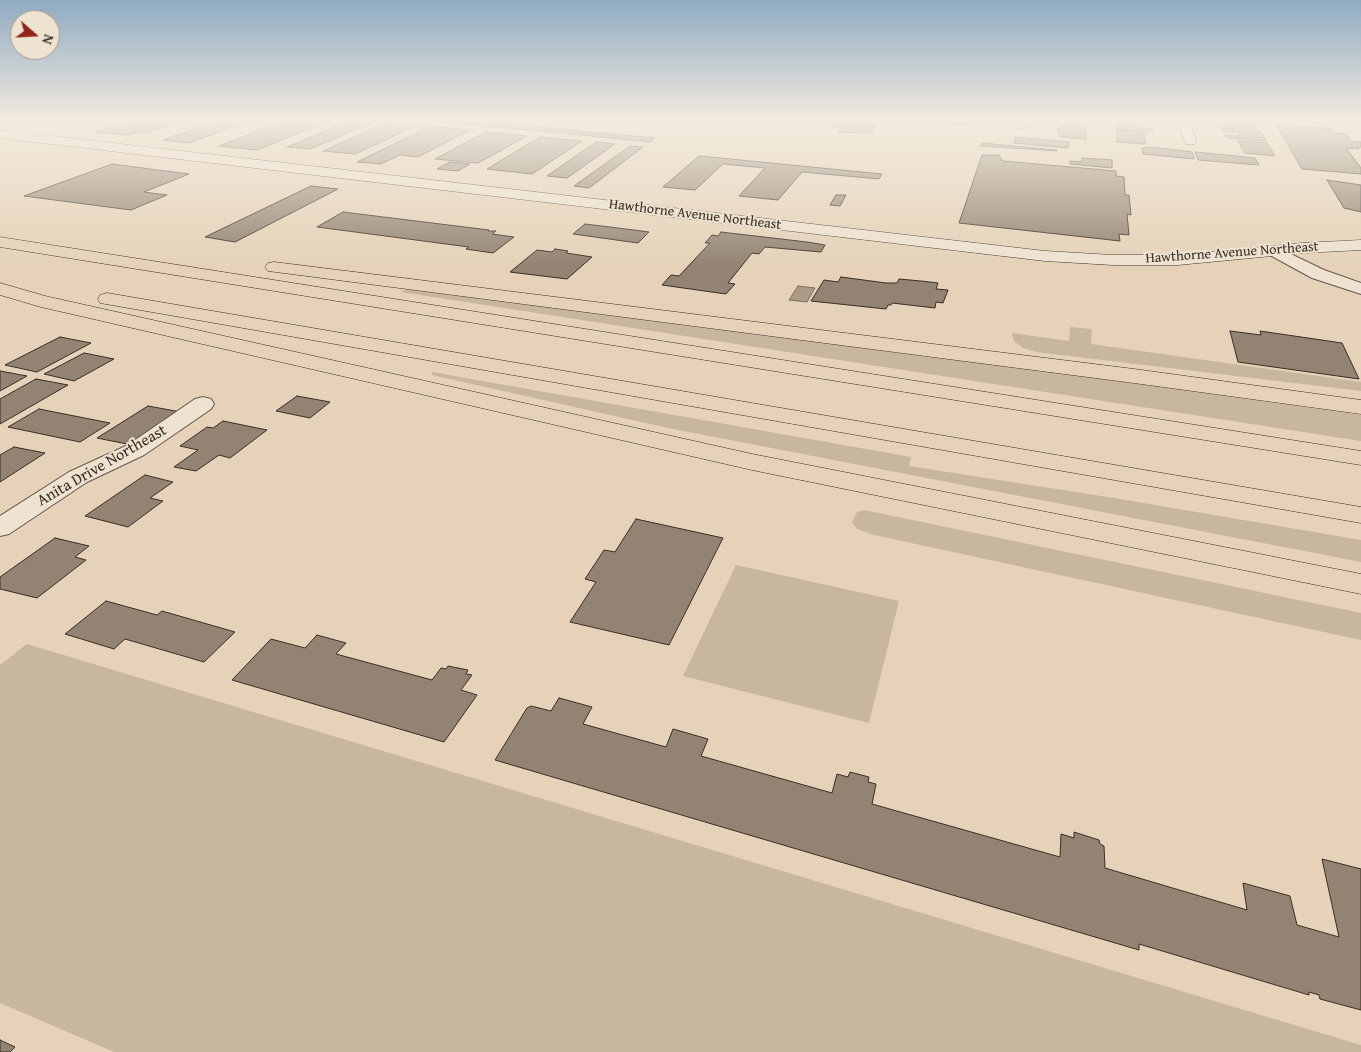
<!DOCTYPE html>
<style>
body{margin:0}
#map{position:relative;width:1361px;height:1052px;overflow:hidden;background:#e5d2b8;font-family:"Gentium Book Plus",serif}
canvas{display:block}
.north{position:absolute;left:10px;top:10px;width:50px;height:50px;box-sizing:border-box;background:#eee2d1;border:1px solid #a59a8d;border-radius:50%;rotate:109deg;font-size:14px;font-weight:700;line-height:20px;text-align:center;color:#382e26}
.north::after{content:'';display:block;margin:auto;width:18px;height:22px;background:#8f2418;clip-path:polygon(50% 0,100% 100%,50% 72%,0 100%)}
</style>
<div id="map">
<canvas width="1361" height="1052"></canvas>
<div class="north">N</div>
</div>
<script>
const ctx = document.querySelector('canvas').getContext('2d');
ctx.lineJoin = 'round';
function paint(path, color) { ctx.fillStyle = color; ctx.fill(path, 'evenodd'); }
const poly = rows => new Path2D(rows.map(r => 'M' + r).join(''));
function trace(path, color, width, dash) { ctx.strokeStyle = color; ctx.lineWidth = width; ctx.lineCap = dash ? 'butt' : 'round'; ctx.setLineDash(dash || []); ctx.stroke(path); }
function label(font, color, halo, rows, align = 'center') {
  ctx.font = font + ' "Gentium Book Plus",serif'; ctx.lineWidth = 4; ctx.setLineDash([]); ctx.textBaseline = 'middle'; ctx.strokeStyle = halo; ctx.fillStyle = color; for (const [text, x, y, turn = 0] of rows) {
    ctx.save(); ctx.translate(x, y); ctx.rotate((+turn || 0) * Math.PI / 180); ctx.textAlign = isNaN(turn) ? turn : align; if (halo) ctx.strokeText(text, 0, 0); ctx.fillText(text, 0, 0); ctx.restore();
  }
}
const green = poly([
 [406,289,1124,382,1361,415,1361,441,401,292],
 [1070,327,1092,329,1091,344,1361,382,1361,391,1036,352,1023,348,1014,341,1012,333,1069,341],
 [432,372,911,457,909,466,1114,498,1361,540,1361,562,668,428,432,375],
 [864,510,1361,613,1361,640,874,535,857,529,852,522,857,512],
 [736,565,899,601,869,723,683,676],
 [27,644,1361,1045,1361,1052,114,1052,0,1003,0,665]
]);
const water = poly([
 [798,286,815,288,807,302,789,300,798,286]
]);
const building = poly([
 [133,120,176,120,183,121,146,133,137,132,128,135,96,132,133,120],
 [219,120,251,120,189,143,163,140,219,120],
 [287,120,332,120,257,150,219,146,287,120],
 [351,120,376,121,310,149,287,147,351,120],
 [428,120,483,120,535,125,527,130,428,120],
 [633,120,656,120,652,123,643,122,640,125,628,123,633,120],
 [818,120,894,120,868,123,878,127,869,128,874,131,859,133,840,132,838,132,841,129,818,120],
 [953,120,979,120,977,126,951,124,953,120],
 [1062,120,1087,120,1086,126,1048,123,1049,121,1062,122,1062,120],
 [1115,120,1153,122,1154,125,1140,124,1141,128,1152,129,1153,132,1116,129,1115,120],
 [1221,120,1252,120,1257,129,1218,126,1217,123,1231,125,1230,121,1221,120],
 [388,122,418,125,355,154,323,151,388,122],
 [1276,124,1331,129,1334,133,1346,134,1351,141,1361,142,1361,147,1357,147,1359,149,1346,148,1361,168,1361,174,1302,169,1276,124],
 [431,126,470,130,418,157,400,155,381,164,357,162,431,126],
 [1060,126,1086,128,1086,139,1060,137,1057,129,1060,129,1060,126],
 [538,127,655,138,650,142,532,130,538,127],
 [1222,128,1260,131,1266,141,1227,138,1225,135,1240,136,1238,132,1223,131,1222,128],
 [1117,130,1144,132,1145,144,1117,142,1117,130],
 [486,132,527,136,478,163,435,159,486,132],
 [540,137,582,141,532,174,487,169,540,137],
 [1015,137,1069,142,1068,148,1014,143,1015,137],
 [1238,141,1267,143,1275,156,1245,153,1238,141],
 [596,142,615,144,567,178,547,176,596,142],
 [982,143,1057,150,1057,151,981,146,982,143],
 [630,146,643,147,589,188,574,186,630,146],
 [1152,147,1192,152,1194,159,1143,154,1142,148,1152,147],
 [1195,152,1255,158,1259,165,1198,160,1195,152],
 [982,155,999,155,1003,161,1116,171,1116,176,1124,177,1125,195,1129,195,1131,215,1127,214,1129,235,1119,234,1120,241,959,223,982,155],
 [699,156,731,159,882,174,879,179,802,172,778,200,739,196,765,168,723,164,695,190,663,187,699,156],
 [1082,158,1112,160,1112,168,1070,164,1070,161,1082,162,1082,158],
 [450,162,470,164,458,171,437,169,450,162],
 [112,164,189,174,144,192,167,195,131,210,24,196,112,164],
 [1327,180,1361,185,1361,212,1344,208,1327,180],
 [311,186,338,189,235,242,205,237,311,186],
 [836,195,846,195,840,206,830,205,836,195],
 [343,212,489,230,488,231,496,231,492,234,514,237,493,253,466,249,469,247,317,227,343,212],
 [585,224,610,227,649,232,638,243,573,234,585,224],
 [721,232,807,242,825,245,821,252,765,247,759,254,752,253,728,283,735,284,726,294,662,285,671,275,679,276,710,243,705,243,712,235,718,236,721,232],
 [555,249,568,251,566,253,592,257,567,279,510,272,537,250,552,252,555,249],
 [841,277,886,283,897,283,899,279,921,281,938,283,936,289,948,290,943,303,936,302,935,308,892,303,891,305,888,305,886,309,811,301,824,280,838,282,841,277],
 [1230,331,1261,335,1260,331,1342,343,1359,379,1238,362,1230,331],
 [60,337,91,343,37,372,5,365,60,337],
 [84,353,114,359,74,381,44,374,84,353],
 [0,371,27,376,0,391,0,371],
 [36,379,68,385,0,424,0,399,36,379],
 [297,396,330,402,310,418,276,411,297,396],
 [148,406,181,412,132,445,97,438,148,406],
 [39,409,110,423,80,442,8,427,39,409],
 [223,421,267,430,230,458,219,455,196,471,174,467,198,450,180,446,207,427,213,428,223,421],
 [14,447,45,453,0,482,0,455,14,447],
 [145,475,173,482,150,498,163,501,128,527,85,516,145,475],
 [636,519,723,538,669,645,570,622,596,582,585,579,604,550,615,552,636,519],
 [55,538,89,546,75,557,86,560,37,598,0,589,0,577,55,538],
 [106,601,157,615,162,611,235,632,204,662,125,639,114,649,65,634,106,601],
 [317,635,346,643,336,654,432,680,441,668,446,669,448,666,468,670,466,674,472,675,461,690,477,695,444,742,232,680,271,639,305,648,317,635],
 [559,698,592,707,583,724,666,747,673,729,708,739,701,756,832,793,837,774,848,777,850,772,869,777,868,782,876,784,872,804,1060,857,1061,834,1074,838,1074,832,1099,840,1100,844,1104,846,1105,868,1247,910,1243,883,1290,896,1297,925,1339,937,1322,859,1361,869,1361,1010,1320,999,1319,995,1309,992,1309,995,1139,944,1139,950,495,760,527,708,531,706,551,711,559,698],
 [0,1040,15,1047,10,1052,0,1052,0,1040]
]);
const street = poly([
 [1011,120,1023,120,1028,126,1022,129,1018,128,1011,120],
 [1177,120,1189,120,1196,141,1194,144,1186,144,1177,120],
 [1274,246,1324,270,1361,283,1361,294,1312,278,1268,254,1266,251,1268,248,1274,246],
 [203,397,211,399,214,404,211,409,144,455,87,482,9,534,0,536,0,516,69,472,128,445,195,399,203,397]
]);
const secondary = poly([
 [0,130,1045,251,1113,255,1178,255,1303,243,1361,240,1361,250,1303,253,1178,265,1113,265,1045,261,0,138,0,130]
]);
const highway = poly([
 [0,237,1361,451,1361,465,0,247,0,237],
 [274,262,1134,369,1361,400,1361,414,1134,383,268,271,265,267,268,263,274,262],
 [0,283,45,296,752,454,1361,574,1361,594,752,470,41,307,0,295,0,283],
 [107,293,1361,507,1361,523,100,303,98,299,100,295,107,293]
]);
const farStreetnames = [
 ["Hawthorne Avenue Northeast",695,215,7],
 ["Hawthorne Avenue Northeast",1232,253,-4]
];
const streetNames = [
 ["Anita Drive Northeast",102,466,-30]
];
paint(green, '#c8b69f');
paint(water, '#aa9a86');
trace(water, '#7c6f60', 1);
paint(building, '#928372');
trace(building, '#382e26', 1);
trace(street, '#63574a', 2);
trace(secondary, '#382e26', 1);
trace(highway, '#382e26', 1);
paint(street, '#eee2d1');
paint(secondary, '#eee2d1');
paint(highway, '#e5d2b8');
const sky = ctx.createLinearGradient(0, 0, 0, 267);
sky.addColorStop(0, '#8faac1');
sky.addColorStop(0.45, '#f3ebdf');
sky.addColorStop(1, '#f3ebdf00');
ctx.fillStyle = sky;
ctx.fillRect(0, 0, 1361, 267);
label('14px', '#382e26', '#eee2d1', farStreetnames);
label('16px', '#382e26', '#eee2d1', streetNames);
</script>
